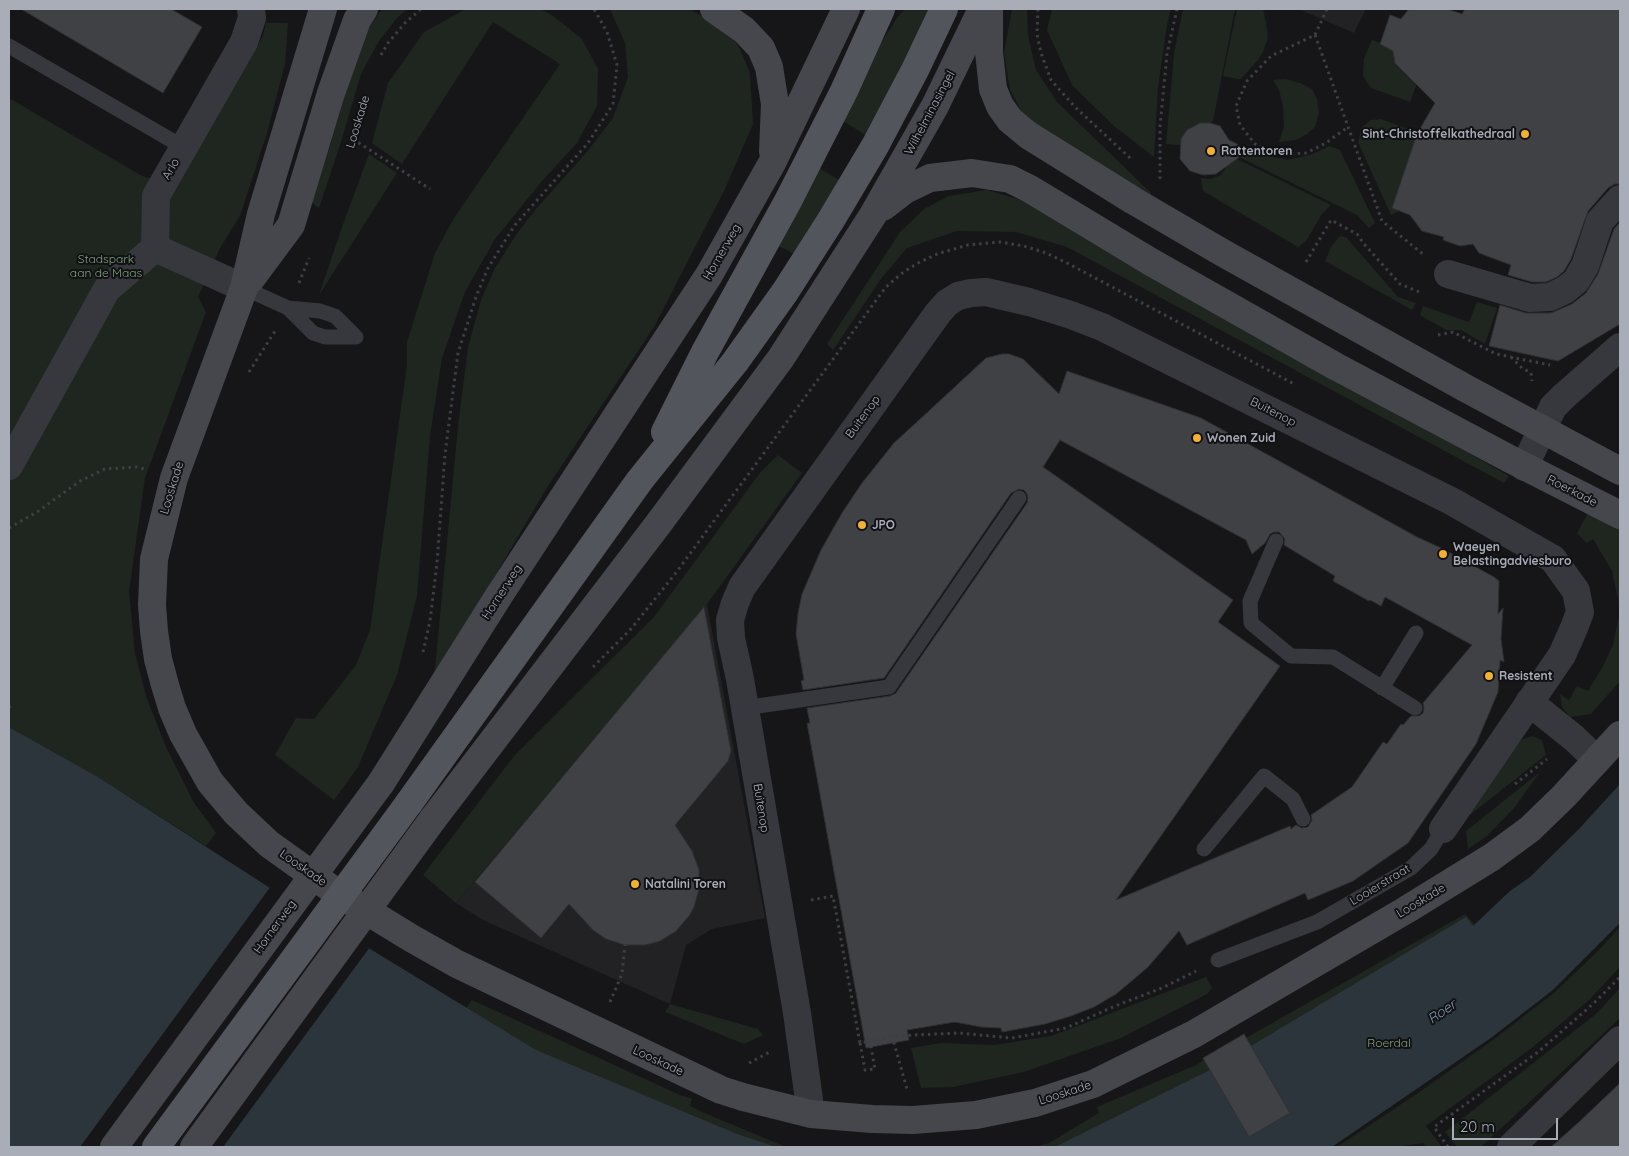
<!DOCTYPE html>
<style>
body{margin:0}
#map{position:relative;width:1629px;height:1156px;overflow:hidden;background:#161618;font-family:Quicksand,sans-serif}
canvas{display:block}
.frame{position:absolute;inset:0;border:10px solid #a8adb8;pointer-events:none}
.scale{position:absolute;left:1452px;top:1118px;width:106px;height:22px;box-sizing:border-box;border:2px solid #a8adb8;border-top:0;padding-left:6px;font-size:15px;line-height:18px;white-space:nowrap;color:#a8adb8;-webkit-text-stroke:4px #111113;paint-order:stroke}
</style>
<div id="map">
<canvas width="1629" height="1156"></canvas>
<div class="frame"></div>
<div class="scale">20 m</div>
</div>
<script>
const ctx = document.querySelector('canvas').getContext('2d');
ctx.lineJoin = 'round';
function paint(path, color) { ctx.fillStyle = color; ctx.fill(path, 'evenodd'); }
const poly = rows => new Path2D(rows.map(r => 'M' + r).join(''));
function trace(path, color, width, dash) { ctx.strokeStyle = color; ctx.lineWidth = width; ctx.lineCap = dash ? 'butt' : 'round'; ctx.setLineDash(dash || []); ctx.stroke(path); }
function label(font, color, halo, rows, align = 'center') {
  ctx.font = font + ' Quicksand,sans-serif'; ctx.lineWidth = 4; ctx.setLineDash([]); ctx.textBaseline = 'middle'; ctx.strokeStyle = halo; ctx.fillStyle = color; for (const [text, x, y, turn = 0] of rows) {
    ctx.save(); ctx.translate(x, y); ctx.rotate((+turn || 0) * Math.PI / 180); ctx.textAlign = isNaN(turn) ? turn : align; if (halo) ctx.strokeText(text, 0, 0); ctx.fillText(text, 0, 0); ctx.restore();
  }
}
const built = poly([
 [1299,9,1366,9,1354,33],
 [707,604,765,918,712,929,686,945,670,1004,481,919,456,903]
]);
const green = poly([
 [382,9,407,9,397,18,379,41,361,74,341,142,319,208,309,201,330,146,357,53,370,26],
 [466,9,540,9,552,15,582,39,598,69,597,106,577,143,542,181,495,239,465,292,442,358,430,436,417,596,397,675,358,767,334,800,275,755,296,718,314,719,356,665,370,630,407,365,407,342,435,253,454,218,560,64,493,22,402,164,372,143,388,83,424,32],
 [610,9,689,9,729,31,740,49,750,73,753,124,725,189,654,327,548,486,434,679,458,426,468,347,481,300,495,268,516,235,536,209,586,153,613,118,628,77,625,43],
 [905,9,930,9,867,136,843,121,876,51,897,18],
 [1012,9,1027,9,1028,35,1036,70,1057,102,1151,193,1146,198,1025,118,1010,90,1004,53],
 [1052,9,1171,9,1167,25,1158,87,1154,157,1114,126,1072,85,1047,30],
 [1183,9,1235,9,1213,121,1210,123,1200,123,1191,127,1184,134,1180,145,1166,144,1174,54],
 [1237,9,1263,9,1266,22,1268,38,1263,52,1258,60,1241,79,1238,79,1223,76],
 [266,23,288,23,285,64,267,133,240,216,220,248,198,297,206,312,145,478,129,592,135,653,146,696,166,747,193,801,216,833,206,846,98,777,9,727,9,98,142,176,177,185,263,36],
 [1372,40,1383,44,1385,41,1422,70,1410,102,1371,88,1363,76,1364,59],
 [1286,79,1300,83,1312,89,1317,99,1319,113,1315,127,1307,134,1296,140,1279,142,1284,126,1283,106,1279,90,1273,80],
 [1381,119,1416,132,1414,141,1416,141,1405,182,1401,181,1400,184,1399,211,1391,215,1358,142,1362,127,1371,120],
 [1329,146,1340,150,1375,223,1369,228,1357,215,1239,157,1244,147,1269,156,1288,160,1313,154],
 [369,154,397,173,319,295,342,227],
 [1233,157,1331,205,1322,214,1306,241,1298,247,1203,191,1201,178,1210,179,1221,175],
 [817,167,841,181,796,255,777,245],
 [987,190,1024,201,1509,476,1504,483,1067,247,1016,232,957,231,907,248,881,279,833,350,827,344,900,232,924,209,949,196],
 [1340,236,1346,237,1398,297,1416,303,1412,310,1325,261,1331,247],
 [1477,302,1497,308,1485,344,1461,330,1446,330,1420,315,1423,306,1469,322],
 [778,455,802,473,707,604,456,903,423,875,514,756,654,617,760,473],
 [1588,513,1620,529,1620,608,1612,571,1593,539,1587,543,1577,533],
 [1620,611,1620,681,1591,714,1570,717,1562,707,1560,694,1569,700,1577,686,1588,691,1602,668,1613,645],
 [1532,736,1542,740,1546,755,1466,818,1506,752,1523,739],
 [1540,772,1514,808,1487,836,1468,849,1466,831],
 [1620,802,1620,967,1589,1000,1533,1047,1426,1126,1442,1147,1426,1147,1423,1143,1395,1147,1034,1147,1049,1143,1099,1113,1097,1107,1196,1065,1204,1060,1205,1061,1465,914,1475,925],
 [1206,977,1212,988,1207,994,1121,1038,1024,1072,953,1087,921,1088,911,1048,941,1043,994,1045,1051,1036],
 [1620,988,1620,1018,1481,1147,1457,1147,1445,1132,1596,1014],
 [472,1000,680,1095,692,1099,690,1106,702,1112,786,1147,532,1147,466,1008],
 [670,1004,758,1029,763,1035,744,1044,665,1012]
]);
const water = poly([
 [9,727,98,777,270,888,536,1050,737,1134,776,1147,9,1147],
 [1620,784,1620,923,1553,990,1491,1038,1332,1147,1055,1147,1210,1070,1212,1073,1253,1050,1251,1046,1466,917,1473,926,1510,891,1530,877,1579,829]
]);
const pier = poly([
 [271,886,370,947,223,1147,80,1147],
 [1620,923,1620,927,1599,950,1555,992,1493,1040,1418,1093,1337,1147,1332,1147,1491,1038,1553,990]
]);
const building = poly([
 [21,9,171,9,202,27,163,93,21,9],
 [1409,9,1447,9,1462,14,1465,9,1620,9,1620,184,1615,184,1608,188,1588,211,1571,259,1564,271,1557,277,1546,282,1532,282,1508,275,1511,265,1479,253,1473,244,1460,246,1443,240,1444,237,1422,231,1410,215,1392,208,1417,134,1435,103,1395,63,1393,51,1380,44,1390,15,1401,19,1409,9],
 [1200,123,1210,123,1220,126,1229,140,1249,150,1216,174,1203,175,1190,171,1180,159,1181,139,1187,130,1200,123],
 [1620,222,1620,324,1558,361,1489,346,1500,305,1526,313,1551,313,1572,304,1586,293,1598,274,1614,229,1620,222],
 [1002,354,1009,354,1023,359,1059,394,1067,371,1201,418,1417,537,1441,548,1494,577,1499,581,1498,614,1503,608,1501,639,1504,662,1500,660,1498,692,1476,744,1408,843,1353,881,1308,900,1305,893,1187,945,1179,931,1148,967,1134,979,1116,994,1094,1007,1071,1016,1045,1024,1002,1032,1001,1028,981,1027,955,1022,907,1030,909,1040,866,1048,807,723,810,723,807,708,890,696,896,693,1027,503,1028,498,1027,494,1024,490,1019,489,1011,493,884,678,803,690,801,681,804,680,796,634,798,613,802,594,821,550,842,513,862,483,894,443,944,397,986,358,1002,354],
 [1060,440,1246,540,1252,554,1265,543,1270,534,1274,532,1279,532,1285,539,1284,545,1335,576,1333,581,1369,601,1370,600,1381,606,1385,597,1472,645,1423,703,1424,708,1423,713,1419,716,1411,716,1403,725,1401,724,1387,744,1383,742,1352,787,1311,815,1312,820,1308,827,1302,828,1296,825,1291,829,1290,826,1116,900,1280,666,1218,622,1233,600,1043,467,1060,440],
 [704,607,731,751,728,761,675,825,692,851,699,870,699,889,694,907,689,916,676,931,660,941,645,945,625,945,606,939,593,930,569,904,541,938,475,882,704,607],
 [1244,1034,1290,1113,1249,1137,1203,1058,1244,1034],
 [1620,1083,1620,1147,1551,1147,1579,1122,1620,1083]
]);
const path = poly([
 [1038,9,1037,34,1041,53,1051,80,1075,107,1130,158],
 [1327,9,1315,35,1271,56,1247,81,1236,106,1240,125,1255,144,1271,151,1288,154,1306,153,1326,143,1348,127],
 [1315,35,1382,221,1424,255],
 [381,55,388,43,405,23,421,9],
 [353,139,430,189],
 [1160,179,1160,126,1167,54,1177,9],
 [1306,262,1331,220,1357,234,1364,244,1400,284,1422,293],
 [299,283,309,258],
 [1438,335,1453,332,1496,354,1550,365],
 [1511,357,1522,368,1531,373,1532,381],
 [249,372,275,331],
 [9,528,40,510,80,481,105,469,137,467,144,469],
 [423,652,430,621,437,563,445,454,458,353,476,297,488,268,515,225,588,143,613,104,617,65,607,32,594,9],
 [593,667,630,630,675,574,886,287,901,274,916,264,937,254,968,245,1000,242,1024,246,1046,253,1069,264,1296,385],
 [9,706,12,711],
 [1515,784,1547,759],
 [811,900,833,896,860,1043,892,1036,959,1033,1012,1038,1066,1028,1115,1006,1162,988,1196,971],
 [610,1002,622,974,625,945],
 [892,1036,907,1089],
 [860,1043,865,1070,875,1069,870,1041],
 [749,1063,770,1052],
 [1448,1147,1434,1127,1538,1052,1594,1003,1620,977]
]);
const lane = poly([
 [9,46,183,147],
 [244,288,288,308,320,311,335,316,356,337],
 [288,308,313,333,325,337,356,337],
 [1276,541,1250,601,1251,623,1291,656,1333,657,1415,708],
 [1382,688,1416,633],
 [744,708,889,687,1019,498],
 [1204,849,1264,776,1293,799,1303,819],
 [1218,960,1317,922,1411,868,1431,849,1443,829]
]);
const street = poly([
 [1448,274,1530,298,1550,297,1565,290,1576,281,1585,266,1600,221,1620,199],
 [244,288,155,248,156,196,244,42,252,18,251,9],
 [9,466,107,289,155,248],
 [1524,467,1553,407,1564,396,1620,347],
 [1529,702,1574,738,1597,760],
 [811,1114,797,1013,740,679,731,638,730,620,735,603,742,587,938,313,947,303,958,296,971,293,986,292,1029,302,1071,315,1102,327,1453,502,1553,559,1576,591,1580,612,1574,628,1562,655,1443,829],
 [1511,1147,1620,1040]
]);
const secondary = poly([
 [323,9,261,214,244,288,174,478,154,559,152,605,154,631,158,659,165,685,172,708,183,734,210,782,236,813,269,844,336,892,411,938,457,964,721,1090,743,1097,811,1114,872,1119,913,1120,976,1115,1035,1103,1093,1084,1194,1034,1406,910,1492,857,1530,829,1564,796,1620,735],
 [714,9,744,30,761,48,769,67,775,104,773,151],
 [989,9,989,52,993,89,1000,106,1010,120,1028,135,1134,201,1223,253,1467,389,1620,471],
 [883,207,905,190,930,178,972,173,1010,179,1030,189,1151,262,1335,366,1510,459,1620,515],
 [251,279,291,225,331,93,357,20,364,9],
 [381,783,500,594,709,275,772,163,846,9],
 [433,819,659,523,781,358,873,215,935,106,982,9]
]);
const primary = poly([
 [665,432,705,352,788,201,817,144,844,91,881,9],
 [409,803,640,480,735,362,785,292,831,220,875,146,915,70,944,9]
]);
const secondaryBridge = poly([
 [114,1147,381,783],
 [194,1147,433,819]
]);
const primaryBridge = poly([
 [156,1147,409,803]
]);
const markers = [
 [1525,134,5,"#f2b134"],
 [1211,151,5,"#f2b134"],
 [1197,438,5,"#f2b134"],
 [862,525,5,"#f2b134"],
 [1443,554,5,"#f2b134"],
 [1489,676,5,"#f2b134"],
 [635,884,5,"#f2b134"]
];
const streetNames = [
 ["Wilhelminasingel",930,113,-62],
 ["Looskade",358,122,-73],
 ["Arlo",171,169,-60],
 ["Hornerweg",722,252,-60],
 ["Buitenop",1273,412,27],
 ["Buitenop",863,417,-54],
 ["Looskade",172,488,-73],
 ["Roerkade",1572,491,27],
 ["Hornerweg",502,592,-57],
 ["Buitenop",761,808,81],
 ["Looskade",303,868,35],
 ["Looierstraat",1380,885,-31],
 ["Looskade",1421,901,-31],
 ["Hornerweg",275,927,-54],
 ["Looskade",658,1061,25],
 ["Looskade",1065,1093,-18]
];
const poiNames = [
 ["Sint-Christoffelkathedraal",1515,134,"right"],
 ["Rattentoren",1221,151],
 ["Wonen Zuid",1207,438],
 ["JPO",872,525],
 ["Waeyen",1453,547],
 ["Belastingadviesburo",1453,561],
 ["Resistent",1499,676],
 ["Natalini Toren",645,884]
];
const parkNames = [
 ["Stadspark",106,259],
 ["aan de Maas",106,273],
 ["Roerdal",1389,1043]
];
const waterNames = [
 ["Roer",1442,1012,-35]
];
paint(built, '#222225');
paint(green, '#1e261f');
paint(water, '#2c353c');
paint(pier, '#161618');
paint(building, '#404145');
trace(building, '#303034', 1);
trace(path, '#3d3f44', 3, [2.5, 4]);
trace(lane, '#37383d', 15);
trace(street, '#37383d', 28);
trace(secondary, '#45474d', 28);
trace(primary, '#53555c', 28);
trace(secondaryBridge, '#45474d', 28);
trace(primaryBridge, '#53555c', 28);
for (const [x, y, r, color] of markers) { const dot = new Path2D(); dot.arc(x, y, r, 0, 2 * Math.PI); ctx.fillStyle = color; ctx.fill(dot); trace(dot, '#111113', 2); }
label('12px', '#a8adb8', '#111113', streetNames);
label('bold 12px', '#a8adb8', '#111113', poiNames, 'left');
label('12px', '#7fa381', '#111113', parkNames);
label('italic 14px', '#7f9bb3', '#111113', waterNames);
</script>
